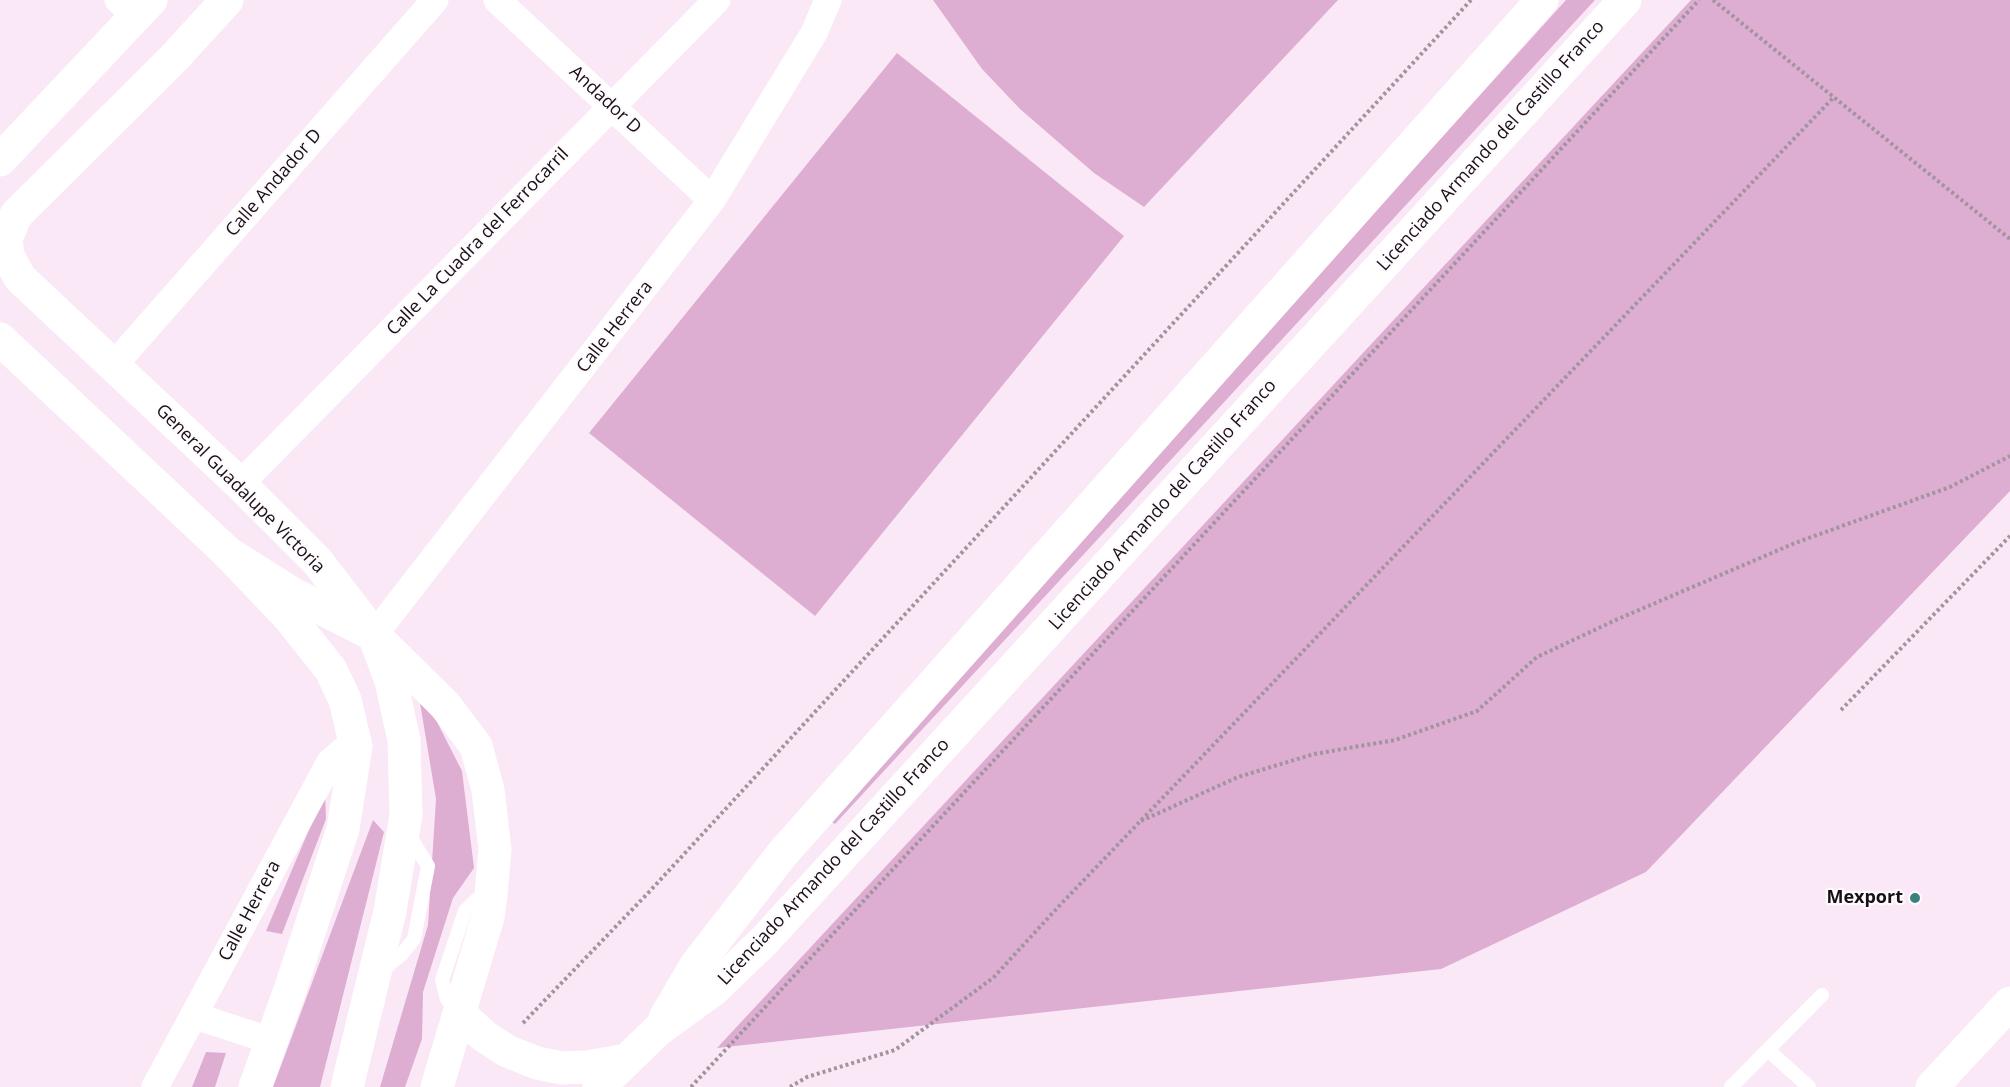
<!DOCTYPE html>
<style>
body{margin:0}
canvas{display:block;background:#fbe8f6}
</style>
<canvas width="2010" height="1087"></canvas>
<script>
const ctx = document.querySelector('canvas').getContext('2d');
ctx.lineJoin = 'round';
function paint(path, color) { ctx.fillStyle = color; ctx.fill(path, 'evenodd'); }
const poly = rows => new Path2D(rows.map(r => 'M' + r).join(''));
function trace(path, color, width, dash) { ctx.strokeStyle = color; ctx.lineWidth = width; ctx.lineCap = dash ? 'butt' : 'round'; ctx.setLineDash(dash || []); ctx.stroke(path); }
function label(font, color, halo, rows, align = 'center') {
  ctx.font = font + ' "Open Sans",sans-serif'; ctx.lineWidth = 4.5; ctx.setLineDash([]); ctx.textBaseline = 'middle'; ctx.strokeStyle = halo; ctx.fillStyle = color; for (const [text, x, y, turn = 0] of rows) {
    ctx.save(); ctx.translate(x, y); ctx.rotate((+turn || 0) * Math.PI / 180); ctx.textAlign = isNaN(turn) ? turn : align; if (halo) ctx.strokeText(text, 0, 0); ctx.fillText(text, 0, 0); ctx.restore();
  }
}
const green = poly([
 [933,0,1338,0,1144,207,1094,173,1020,109,982,69],
 [1566,0,1595,0,835,824,826,818],
 [1691,0,2010,0,2010,491,1646,872,1441,969,717,1048],
 [897,53,1124,236,815,616,589,433],
 [420,703,436,720,462,771,474,868,453,898,423,992,422,1039,405,1087,380,1087,428,925,436,799],
 [325,792,326,819,282,934,266,931],
 [373,820,384,832,320,1087,273,1087],
 [206,1052,226,1053,215,1087,192,1087]
]);
const path = poly([
 [1713,0,2010,239],
 [1841,710,2010,536],
 [1141,821,1238,777,1314,754,1395,740,1477,711,1537,657,1618,619,1795,543,1950,487,2010,456],
 [523,1023,650,891,1471,0],
 [691,1087,1699,0],
 [790,1087,807,1077,895,1050,993,978,1060,905,1834,97]
]);
const lane = poly([
 [381,971,402,954,414,939,428,866,407,832],
 [458,1012,447,999,442,980,465,911,477,899,489,896],
 [1768,1050,1809,1087],
 [1731,1087,1822,995]
]);
const street = poly([
 [118,0,136,16],
 [497,0,712,200],
 [113,366,435,0],
 [240,484,717,0],
 [374,635,712,200,814,33,828,0],
 [195,1016,272,1041],
 [155,1087,330,762,344,750,356,746]
]);
const secondary = poly([
 [227,0,173,59,16,215,6,239,8,256,20,278,240,484,317,561,374,635,391,681,404,740,406,815,390,911,347,1087],
 [0,160,151,0],
 [0,339,228,553,288,616,331,670,345,700,356,746,343,829,290,990,255,1087]
]);
const primary = poly([
 [228,553,293,594,374,635,445,705,476,746,488,790,495,849,491,895,488,917,437,1087],
 [460,1014,484,1036,507,1051,537,1063,562,1068,587,1067,627,1060],
 [665,1018,696,965,783,853,1542,0],
 [599,1087,658,1030,713,990,764,941,1625,0],
 [1932,1087,2010,1003]
]);
const markers = [
 [1915,898,6,"#3a8179"]
];
const streetNames = [
 ["Andador D",605,100,43],
 ["Licenciado Armando del Castillo Franco",1491,146,-48],
 ["Calle Andador D",274,183,-49],
 ["Calle La Cuadra del Ferrocarril",478,242,-46],
 ["Calle Herrera",615,327,-52],
 ["General Guadalupe Victoria",240,489,45],
 ["Licenciado Armando del Castillo Franco",1163,505,-48],
 ["Licenciado Armando del Castillo Franco",834,862,-47],
 ["Calle Herrera",250,911,-62]
];
const poiNames = [
 ["Mexport",1903,898]
];
paint(green, '#deaed2');
trace(path, '#a2949f', 4, [3, 3]);
trace(lane, '#fff', 14);
trace(street, '#fff', 27);
trace(secondary, '#fff', 33);
trace(primary, '#fff', 33);
for (const [x, y, r, color] of markers) { const dot = new Path2D(); dot.arc(x, y, r, 0, 2 * Math.PI); ctx.fillStyle = color; ctx.fill(dot); trace(dot, '#fefafd', 2); }
label('18px', '#171116', '#fefafd', streetNames);
label('bold 18px', '#171116', '#fefafd', poiNames, 'right');
</script>
